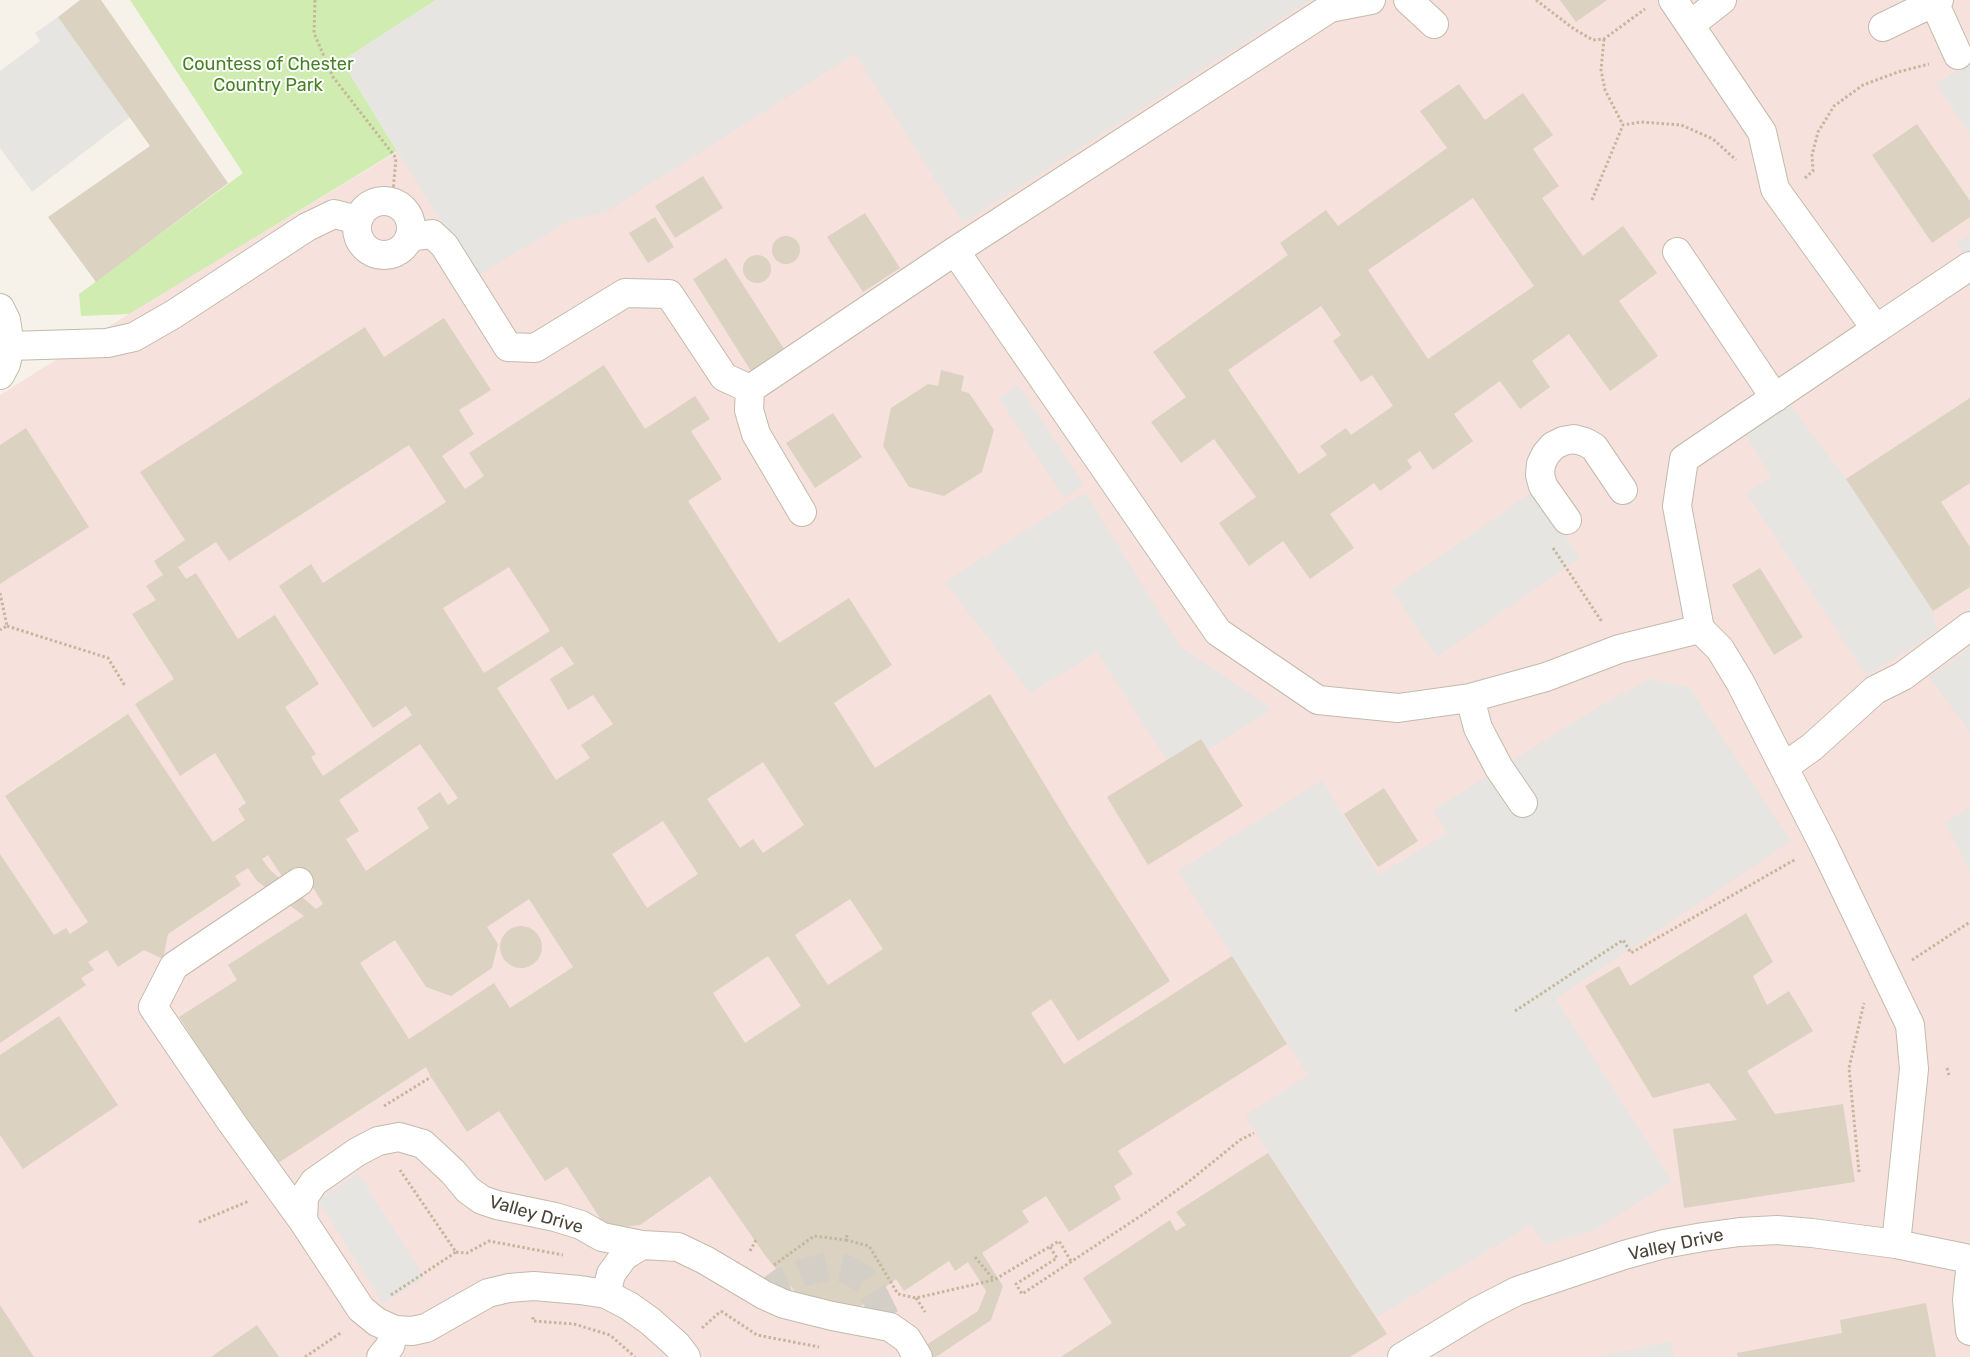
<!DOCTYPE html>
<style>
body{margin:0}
canvas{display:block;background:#f6f2ea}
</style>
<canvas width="1970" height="1357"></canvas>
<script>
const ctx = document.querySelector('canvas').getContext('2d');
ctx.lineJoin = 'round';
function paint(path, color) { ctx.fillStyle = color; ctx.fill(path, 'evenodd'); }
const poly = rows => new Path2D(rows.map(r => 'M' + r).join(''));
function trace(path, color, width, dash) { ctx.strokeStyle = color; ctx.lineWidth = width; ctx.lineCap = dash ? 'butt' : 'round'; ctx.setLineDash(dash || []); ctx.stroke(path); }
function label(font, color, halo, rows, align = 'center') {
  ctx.font = font + ' Rubik,sans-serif'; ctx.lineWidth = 4; ctx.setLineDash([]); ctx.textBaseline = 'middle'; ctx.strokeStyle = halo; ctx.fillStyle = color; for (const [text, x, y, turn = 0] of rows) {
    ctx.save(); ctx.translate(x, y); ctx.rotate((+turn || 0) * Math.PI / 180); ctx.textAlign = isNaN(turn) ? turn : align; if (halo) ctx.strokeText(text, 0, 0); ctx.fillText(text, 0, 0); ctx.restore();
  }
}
const medical = poly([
 [436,0,1970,0,1970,1357,0,1357,0,395,159,295,397,152]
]);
const green = poly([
 [130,0,436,0,342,61,397,151,129,314,81,316,79,294,243,173]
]);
const parking = poly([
 [436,0,1310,0,963,223,855,54,608,211,567,222,475,277,342,61],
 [58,17,130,117,32,192,0,148,0,71,40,41,35,33],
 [1970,61,1970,134,1936,84],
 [1970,234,1970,264,1957,243],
 [1019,385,1084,485,1064,498,999,398],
 [1788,402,1846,479,1933,611,1937,631,1867,676,1746,493,1771,477,1744,432],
 [1534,491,1580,558,1437,657,1391,590],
 [1085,492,1180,646,1272,709,1208,750,1201,739,1167,760,1097,652,1030,693,945,582],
 [1970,648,1970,732,1929,677],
 [1649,679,1689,687,1791,841,1556,999,1672,1181,1591,1232,1544,1244,1531,1225,1377,1317,1245,1116,1308,1075,1178,871,1322,780,1379,875,1447,833,1433,810,1600,706],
 [1970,806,1970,871,1945,824],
 [358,1173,425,1278,383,1304,318,1200],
 [1671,1341,1674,1357,1596,1357]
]);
const building = poly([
 [80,0,101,0,228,183,96,282,48,217,150,146,58,17],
 [1560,0,1607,0,1576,22],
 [1459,84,1485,120,1523,93,1553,135,1533,149,1559,186,1542,198,1583,256,1623,226,1657,273,1619,301,1658,356,1610,391,1569,334,1532,361,1550,387,1520,409,1500,381,1454,414,1473,441,1433,470,1420,451,1407,460,1412,468,1380,491,1374,483,1330,514,1354,548,1310,579,1283,541,1249,566,1219,523,1256,497,1214,439,1181,463,1151,422,1186,397,1153,352,1288,255,1280,243,1326,210,1338,226,1447,148,1420,111],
 [1473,198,1534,286,1428,359,1368,270],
 [1321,306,1341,335,1333,341,1361,382,1372,375,1393,406,1351,435,1346,428,1320,446,1327,455,1299,474,1228,370],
 [1917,124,1970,201,1970,217,1932,243,1872,155],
 [703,176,723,208,675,238,655,206],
 [865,213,900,268,863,292,827,237],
 [655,217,674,247,648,263,629,233],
 '772 250a14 14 0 1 1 28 0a14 14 0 1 1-28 0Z',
 '743 269a14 14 0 1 1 28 0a14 14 0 1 1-28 0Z',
 [726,258,784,349,751,371,693,279],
 [444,318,491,390,459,410,474,434,442,456,465,489,484,476,469,453,604,365,645,429,695,396,710,419,691,431,722,479,688,501,779,643,849,598,892,665,834,703,875,768,990,694,1071,828,1170,981,1078,1041,1051,999,1031,1013,1064,1064,1232,956,1287,1044,1118,1151,1133,1174,1114,1186,1121,1199,1069,1232,1046,1196,1022,1211,1029,1222,982,1253,1003,1286,991,1320,936,1357,908,1357,978,1311,986,1291,968,1262,955,1271,949,1261,904,1291,896,1279,858,1308,798,1295,767,1258,710,1176,640,1225,607,1229,567,1167,545,1181,499,1111,467,1132,431,1077,426,1067,275,1165,179,1017,237,980,228,965,304,916,257,881,248,868,235,876,241,885,168,934,163,959,144,950,118,967,107,950,88,962,94,970,81,978,86,985,0,1043,0,854,54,935,66,928,70,934,88,922,5,796,128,714,213,842,245,820,238,809,246,803,215,753,180,776,135,704,174,679,132,614,156,600,146,586,163,575,154,561,185,540,140,472,365,327,384,357],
 [409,445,446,502,323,583,311,564,279,586,373,728,406,706,412,715,323,776,311,757,316,754,285,707,319,684,275,615,238,639,196,573,186,579,178,567,216,542,229,561],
 [509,567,550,631,484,673,443,608],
 [562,646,574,664,550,679,568,710,593,695,613,724,581,745,590,758,556,780,497,688],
 [420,744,458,798,448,805,440,792,417,808,429,828,366,871,346,839,359,831,339,800],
 [763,762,804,825,763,853,753,839,740,848,707,799],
 [663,821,698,874,647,908,612,854],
 [268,855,285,881,302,869,323,904,316,909,270,870,262,859],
 [529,899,573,967,510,1008,494,983,409,1039,360,963,395,940,426,987,451,996,492,968,498,944,487,927],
 [850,899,883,949,828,985,795,935],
 [768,956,801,1006,745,1043,713,993],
 [941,370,964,376,961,391,969,393,994,430,982,472,944,496,909,487,883,446,891,408,928,384,938,386],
 [1970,398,1970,483,1941,502,1970,547,1970,587,1933,611,1846,479],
 [833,413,862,457,815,488,786,443],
 [26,428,89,527,0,584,0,445],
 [1760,568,1803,637,1774,655,1732,585],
 [1201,739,1243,806,1148,865,1107,797],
 [1384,788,1418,841,1378,867,1344,814],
 [1746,913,1773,962,1753,976,1767,1005,1789,991,1813,1031,1747,1071,1775,1114,1843,1104,1855,1182,1684,1208,1673,1129,1737,1120,1709,1083,1653,1098,1585,986,1619,966,1630,986],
 '500 947a21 21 0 1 1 42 0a21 21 0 1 1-42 0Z',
 [59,1016,118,1105,23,1169,0,1135,0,1055],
 [1268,1153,1387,1334,1350,1357,1061,1357,1112,1323,1083,1278,1170,1220,1176,1231,1186,1225,1176,1212],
 [1926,1303,1936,1357,1738,1357,1737,1353,1842,1333,1840,1320],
 [0,1305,34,1357,0,1357],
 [257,1325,279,1357,211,1357]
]);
const minorTunnel = poly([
 [764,1295,783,1281,805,1272,830,1266,846,1269,864,1279,875,1296,890,1327]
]);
const path = poly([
 [315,0,314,33,333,77,396,158,392,202],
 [1536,0,1574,29,1593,40,1604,39,1645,9],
 [1604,39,1601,70,1605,90,1623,125],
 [1805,178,1813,171,1812,155,1818,132,1834,106,1863,85,1898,72,1929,64],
 [1592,200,1623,125,1641,122,1681,125,1713,139,1736,160],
 [1553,548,1602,622],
 [0,593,7,626,0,630],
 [7,626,108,658,125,686],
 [1912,960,1970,922],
 [1515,1011,1623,940,1631,953,1796,859],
 [1947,1068,1949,1075],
 [384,1106,431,1077],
 [1859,1172,1849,1068,1864,1003],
 [199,1222,249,1201],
 [847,1235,846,1240,869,1246,898,1294,916,1298,994,1280,1059,1241,1071,1261],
 [1050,1247,1057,1258,1016,1284,1022,1294,1148,1211,1187,1183,1240,1140,1254,1133],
 [750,1251,756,1240],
 [456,1252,467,1253,489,1241,563,1255],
 [975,1257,994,1280],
 [774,1265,814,1236,846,1240],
 [391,1295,456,1252,400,1170],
 [916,1298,925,1312],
 [721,1311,757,1335,819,1347],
 [533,1317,533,1321,574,1324,610,1335,635,1357],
 [702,1328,721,1311],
 [305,1357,342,1332]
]);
const minor = poly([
 [1408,0,1434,24],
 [1673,0,1762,132,1775,189,1876,329,1684,459,1677,506,1700,629],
 [1934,2,1958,55],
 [1690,25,1722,0],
 [1883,27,1939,0],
 '357 228a27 27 0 1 1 54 0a27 27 0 1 1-54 0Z',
 [410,237,432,234,444,245,508,347,535,348,625,293,669,294,724,377,750,389,955,251,1330,8,1371,0],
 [955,251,1218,632,1318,700,1398,708,1470,698,1546,677,1619,649,1700,629,1720,649,1740,682,1823,844,1910,1025,1914,1069,1896,1244],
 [1677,252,1775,398],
 [0,308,6,320,10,346,6,364,0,375],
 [1876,329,1970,266],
 [10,346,107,343,134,337,174,314,307,227,334,214,358,220],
 [750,389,749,410,756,434,802,512],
 [1567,520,1543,486,1540,475,1541,464,1546,454,1553,446,1563,441,1574,439,1585,442,1594,447,1623,490],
 [1470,698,1478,728,1499,768,1523,803],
 [1784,767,1812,747,1875,690,1903,676,1970,626],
 [299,882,174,966,153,1007,232,1123,303,1221,361,1309,377,1322,395,1330,412,1331,426,1328,488,1293,509,1288,534,1286,580,1290,606,1294,629,1306,650,1321,677,1345,686,1357],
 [303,1221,304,1197,314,1182,357,1152,378,1141,399,1137,423,1144,453,1172,468,1190,482,1200,497,1205,555,1217,581,1225,602,1237,642,1245,678,1247,705,1260,764,1295,784,1304,832,1316,890,1327,907,1339,918,1357],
 [1970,1271,1967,1300,1970,1331],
 [606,1294,611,1274,624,1256,642,1245],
 [381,1357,390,1346,395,1330],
 [1402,1357,1478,1311,1517,1291,1624,1255,1664,1244,1703,1237,1740,1232,1777,1230,1812,1233,1896,1244,1970,1259]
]);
const parkNames = [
 ["Countess of Chester",268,65],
 ["Country Park",268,86]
];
const streetNames = [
 ["Valley Drive",536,1215,16],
 ["Valley Drive",1676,1245,-12]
];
paint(medical, '#f7e1dd');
paint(green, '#d0ecb0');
paint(parking, '#e7e5e1');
paint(building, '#dbd2c1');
trace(minorTunnel, '#d4cfc6', 28, [28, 14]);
trace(minor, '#c2bbab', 30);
trace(path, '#c5b79c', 3, [2.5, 2.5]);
trace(minor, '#fff', 28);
label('18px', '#468225', '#fff', parkNames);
label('18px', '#4b4337', '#fff', streetNames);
</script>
